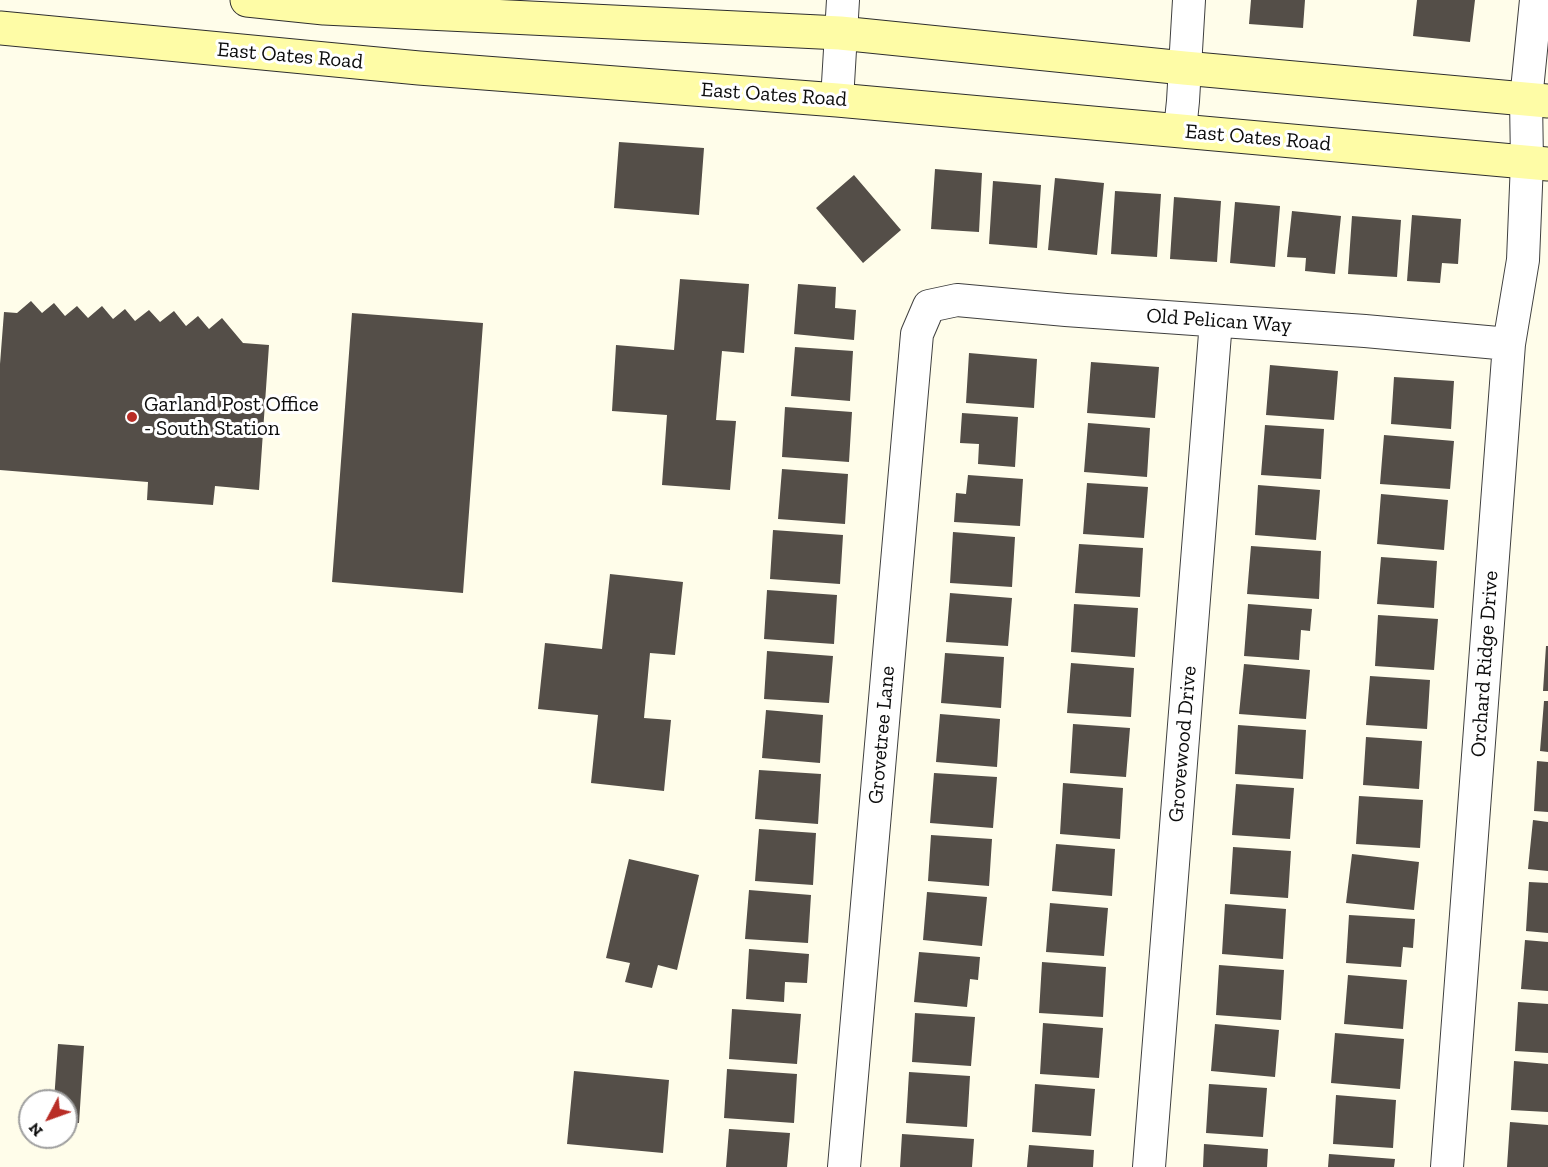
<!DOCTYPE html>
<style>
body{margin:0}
#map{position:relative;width:1548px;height:1167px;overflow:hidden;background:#fffdea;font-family:"Zilla Slab",serif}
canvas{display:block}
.north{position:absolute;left:18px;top:1089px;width:60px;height:60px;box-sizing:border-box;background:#fff;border:2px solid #9e9e9e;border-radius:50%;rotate:229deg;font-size:16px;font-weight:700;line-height:24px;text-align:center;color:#0c0c0c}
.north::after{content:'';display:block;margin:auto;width:21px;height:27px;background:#b92d26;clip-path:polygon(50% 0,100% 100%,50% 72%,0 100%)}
</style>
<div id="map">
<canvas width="1548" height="1167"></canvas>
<div class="north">N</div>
</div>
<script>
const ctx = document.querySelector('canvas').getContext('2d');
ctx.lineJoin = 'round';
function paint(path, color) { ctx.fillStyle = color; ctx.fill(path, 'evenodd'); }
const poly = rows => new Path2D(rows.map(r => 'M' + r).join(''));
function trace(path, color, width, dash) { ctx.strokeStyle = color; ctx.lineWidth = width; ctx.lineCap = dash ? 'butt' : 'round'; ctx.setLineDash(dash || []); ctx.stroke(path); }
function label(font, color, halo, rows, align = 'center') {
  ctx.font = font + ' "Zilla Slab",serif'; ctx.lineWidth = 6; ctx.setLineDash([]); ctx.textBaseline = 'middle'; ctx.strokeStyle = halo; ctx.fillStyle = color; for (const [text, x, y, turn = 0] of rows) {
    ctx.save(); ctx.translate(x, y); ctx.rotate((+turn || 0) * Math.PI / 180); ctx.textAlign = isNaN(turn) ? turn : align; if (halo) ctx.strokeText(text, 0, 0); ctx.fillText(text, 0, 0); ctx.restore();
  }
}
const building = poly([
 [1251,0,1305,0,1303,28,1249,24],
 [1417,0,1475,0,1470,42,1413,36],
 [619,142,704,148,699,215,614,208],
 [935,169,982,173,979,232,931,229],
 [854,175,901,230,863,263,816,208],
 [1055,178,1104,183,1097,255,1048,250],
 [993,181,1041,185,1037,248,989,244],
 [1115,191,1161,194,1157,257,1111,254],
 [1174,197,1221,201,1217,262,1170,259],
 [1235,202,1280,206,1275,267,1230,263],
 [1292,211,1341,216,1335,274,1305,271,1306,258,1287,257],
 [1412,215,1461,219,1458,264,1442,263,1440,283,1407,281],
 [1352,216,1401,220,1397,277,1348,274],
 [680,279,749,284,744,353,722,351,716,420,736,421,730,490,662,485,667,415,612,411,616,345,674,350],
 [798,284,836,287,835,308,856,310,854,340,794,334],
 [31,301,42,313,54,303,65,316,77,306,88,318,102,306,113,319,125,309,135,321,149,310,160,322,174,311,186,326,198,316,209,329,222,318,243,343,269,345,259,490,215,486,213,505,147,500,148,482,0,470,0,364,4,312,17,313],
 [352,313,483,323,463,593,332,582],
 [795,347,853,351,850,401,791,396],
 [969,353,1037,359,1034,408,966,403],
 [1091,362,1159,367,1155,418,1087,413],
 [1270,365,1338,371,1334,420,1266,415],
 [1394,377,1454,381,1451,429,1391,424],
 [785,407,852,412,849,462,782,457],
 [962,413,1018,417,1015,467,978,464,979,444,960,443],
 [1088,423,1150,428,1147,477,1084,472],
 [1265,425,1324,429,1321,479,1261,475],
 [1384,435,1454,441,1450,489,1380,484],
 [782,469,848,474,845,524,778,519],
 [968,475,1023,479,1020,526,954,522,956,493,966,494],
 [1087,483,1148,487,1144,538,1083,534],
 [1258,485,1320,490,1316,540,1255,535],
 [1381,494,1448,500,1444,550,1377,544],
 [773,530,843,535,840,584,770,579],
 [953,532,1015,537,1012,587,950,583],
 [1079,544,1143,548,1140,597,1075,593],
 [1251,546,1321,551,1319,599,1247,594],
 [1381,557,1437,561,1434,608,1377,604],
 [610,574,683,582,675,655,650,653,644,718,671,720,664,791,591,783,598,715,538,709,545,643,602,649],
 [767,590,837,595,834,644,764,639],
 [950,593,1012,598,1008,646,946,642],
 [1074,604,1138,608,1135,657,1071,652],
 [1248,604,1312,609,1310,631,1301,630,1299,660,1244,656],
 [1378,615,1438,619,1434,670,1375,666],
 [1546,646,1548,646,1548,691,1543,691],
 [767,651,833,656,829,703,764,699],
 [945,653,1004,657,1001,708,941,703],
 [1071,663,1134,668,1131,717,1067,713],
 [1244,664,1310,670,1306,719,1239,714],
 [1370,676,1430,680,1427,729,1366,725],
 [1544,701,1548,701,1548,752,1540,751],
 [766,710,823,715,820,763,762,758],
 [940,714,1000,719,997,767,936,762],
 [1073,724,1130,728,1126,777,1070,773],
 [1238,725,1306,730,1303,779,1235,774],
 [1366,737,1422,741,1419,789,1363,785],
 [1537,761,1548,762,1548,812,1534,811],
 [759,770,821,774,818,824,755,819],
 [934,773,997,777,993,828,930,823],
 [1063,783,1123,788,1120,839,1060,834],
 [1236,784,1294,788,1290,839,1232,835],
 [1359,796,1423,800,1420,848,1356,844],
 [1533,820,1548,822,1548,871,1528,869],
 [759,829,816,833,813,885,755,881],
 [931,835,992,839,989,886,928,881],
 [1056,844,1115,849,1112,896,1052,891],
 [1233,847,1291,851,1288,898,1230,894],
 [1352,854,1419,862,1414,910,1346,903],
 [629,859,699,875,677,970,658,965,652,988,625,982,630,963,606,958],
 [1529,882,1548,883,1548,933,1526,931],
 [749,890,811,895,808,943,745,939],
 [927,892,987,897,982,946,923,940],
 [1050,903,1108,908,1104,956,1046,952],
 [1225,904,1286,909,1283,959,1222,954],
 [1349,915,1415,919,1413,948,1403,947,1401,967,1346,963],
 [1525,940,1548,942,1548,991,1521,989],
 [749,949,809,954,807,983,785,982,784,1002,746,999],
 [919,952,980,957,978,980,970,979,967,1007,914,1002],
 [1042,962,1106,967,1103,1017,1039,1013],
 [1219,965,1284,970,1281,1020,1216,1015],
 [1348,975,1407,980,1403,1029,1344,1024],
 [1518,1002,1548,1004,1548,1053,1515,1051],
 [732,1009,801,1014,797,1064,729,1059],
 [915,1013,975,1017,971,1066,912,1062],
 [1043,1023,1103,1028,1099,1078,1040,1074],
 [1215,1024,1279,1030,1275,1077,1211,1071],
 [1335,1033,1404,1039,1400,1089,1331,1083],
 [58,1044,84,1046,79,1123,66,1122,66,1101,54,1101],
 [1514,1061,1548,1064,1548,1112,1511,1110],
 [727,1069,797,1074,794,1123,724,1118],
 [574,1071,669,1080,663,1153,567,1144],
 [909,1072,970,1076,967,1127,906,1123],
 [1035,1084,1095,1089,1091,1136,1032,1132],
 [1209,1084,1267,1088,1263,1137,1206,1133],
 [1336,1095,1396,1100,1393,1148,1333,1144],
 [1510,1122,1548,1125,1548,1167,1507,1167],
 [729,1129,790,1133,787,1167,726,1167],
 [902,1134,974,1139,972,1167,900,1167],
 [1204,1144,1268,1149,1267,1167,1203,1167],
 [1029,1145,1094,1150,1093,1167,1027,1167],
 [1329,1154,1395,1159,1394,1167,1328,1167]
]);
const minor = poly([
 [837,100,843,0],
 [1180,130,1183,101,1189,0],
 [844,1167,917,334,929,306,957,300,1066,310,1365,331,1509,344],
 [1149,1167,1216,321],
 [1447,1167,1509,344,1523,260,1527,162,1526,100,1536,0]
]);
const secondary = poly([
 [247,0,324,8,840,33,1184,68,1548,101],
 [0,28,419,68,837,100,1548,164]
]);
const markers = [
 [132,417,6,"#b92d26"]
];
const streetNames = [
 ["East Oates Road",290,56,5],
 ["East Oates Road",774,95,4],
 ["East Oates Road",1258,138,5],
 ["Old Pelican Way",1219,321,4],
 ["Orchard Ridge Drive",1485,664,-86],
 ["Grovetree Lane",882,735,-85],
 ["Grovewood Drive",1183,744,-85]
];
const poiNames = [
 ["Garland Post Office",144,405],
 ["- South Station",144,429]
];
paint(building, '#544e48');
trace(minor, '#3f3f3f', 34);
trace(secondary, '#2e2e2e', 35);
trace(minor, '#fff', 32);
trace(secondary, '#fefca6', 33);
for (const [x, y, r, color] of markers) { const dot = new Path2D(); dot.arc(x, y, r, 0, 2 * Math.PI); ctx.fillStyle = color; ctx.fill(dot); trace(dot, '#fff', 2); }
label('21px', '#0c0c0c', '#fff', streetNames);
label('21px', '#0c0c0c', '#fff', poiNames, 'left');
</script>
